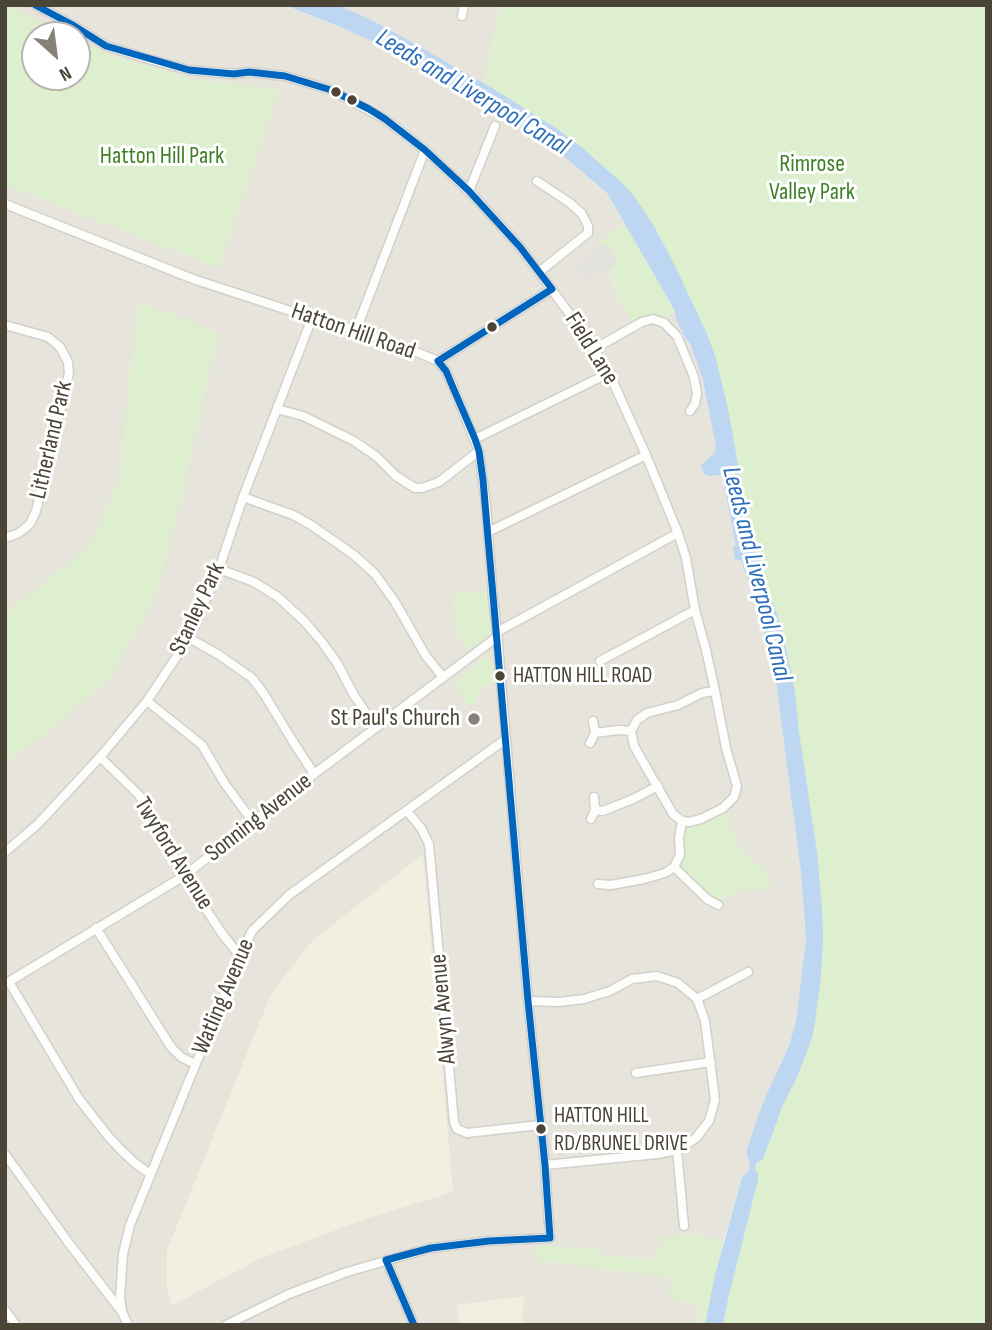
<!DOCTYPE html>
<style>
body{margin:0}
#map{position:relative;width:992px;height:1330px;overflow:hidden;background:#f3f3ee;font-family:"Sofia Sans Condensed",sans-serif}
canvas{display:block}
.frame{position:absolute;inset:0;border:7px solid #4b4538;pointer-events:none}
.north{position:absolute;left:21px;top:21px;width:70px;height:70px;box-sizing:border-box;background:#fff;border:2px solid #b7b5af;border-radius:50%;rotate:152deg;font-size:19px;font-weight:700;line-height:28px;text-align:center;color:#4b4538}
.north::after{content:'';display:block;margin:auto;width:24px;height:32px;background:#868278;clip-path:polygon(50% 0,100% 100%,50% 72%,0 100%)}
</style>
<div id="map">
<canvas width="992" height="1330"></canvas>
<div class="frame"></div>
<div class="north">N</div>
</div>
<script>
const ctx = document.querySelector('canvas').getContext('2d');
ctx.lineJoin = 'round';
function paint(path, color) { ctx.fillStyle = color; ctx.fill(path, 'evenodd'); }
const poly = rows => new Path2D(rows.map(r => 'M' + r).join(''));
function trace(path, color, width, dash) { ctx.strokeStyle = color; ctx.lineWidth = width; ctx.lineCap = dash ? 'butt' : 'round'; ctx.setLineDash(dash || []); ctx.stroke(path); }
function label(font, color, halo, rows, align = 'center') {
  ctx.font = font + ' "Sofia Sans Condensed",sans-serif'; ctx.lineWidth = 6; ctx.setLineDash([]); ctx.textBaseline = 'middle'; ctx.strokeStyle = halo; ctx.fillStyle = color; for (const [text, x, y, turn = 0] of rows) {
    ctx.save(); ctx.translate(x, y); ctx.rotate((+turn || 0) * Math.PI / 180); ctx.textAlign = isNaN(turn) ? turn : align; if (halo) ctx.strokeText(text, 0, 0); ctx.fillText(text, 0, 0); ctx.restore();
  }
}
const residential = poly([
 [5,5,283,5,371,40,394,51,527,131,561,154,607,193,625,224,600,242,605,262,621,303,638,331,675,311,675,317,690,343,703,380,708,401,722,476,741,560,766,639,775,674,801,873,806,939,796,1021,789,1046,767,1093,746,1152,750,1163,748,1173,742,1177,723,1242,705,1325,22,1325,5,1301],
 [35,35,77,35,77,77,35,77],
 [337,5,501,5,483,84,396,33]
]);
const education = poly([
 [423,854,453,1192,365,1219,261,1258,171,1306,167,1288,167,1250,272,992,313,940],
 [525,1296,521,1322,534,1325,461,1325,456,1305]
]);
const green = poly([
 [5,5,69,35,35,35,35,77,77,77,77,39,118,57,191,79,279,89,219,268,5,185],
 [501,5,987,5,987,1325,714,1325,754,1161,776,1098,813,964,794,753,711,371,623,197,481,92],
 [625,224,675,311,637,331,621,303,609,271,618,260,609,245,601,245,600,242],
 [139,301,218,333,180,504,156,595,110,678,49,731,5,763,5,614,90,546,120,477,128,389],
 [487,590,491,635,469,651,460,639,455,625,452,607,453,594],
 [483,658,492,658,495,682,479,690,476,704,467,705,459,692,457,685,457,681],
 [730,808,730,827,738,845,752,861,764,866,769,877,771,890,762,889,739,891,725,897,720,902,679,867,684,856,683,835,685,826,698,825],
 [693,1233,723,1242,705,1325,697,1325,699,1305,669,1299,671,1278,540,1261,532,1249,544,1245,600,1250,601,1256,656,1259,662,1238]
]);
const parking = poly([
 [601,245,609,245,618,260,609,271,582,280,576,267,589,254]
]);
const water = poly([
 [284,5,337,5,365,17,396,33,497,91,556,128,580,146,621,182,634,196,654,226,674,264,707,334,715,355,728,408,748,522,757,554,782,630,795,691,799,732,817,852,822,908,823,938,821,976,815,1022,812,1038,797,1077,783,1105,763,1159,756,1163,755,1170,758,1174,758,1180,728,1299,723,1325,705,1325,715,1275,742,1177,748,1172,750,1163,746,1152,757,1119,767,1093,789,1046,796,1021,806,939,801,873,775,674,766,639,741,560,735,560,733,548,736,545,722,476,720,475,709,476,704,474,702,470,701,465,714,453,716,447,703,380,690,343,686,339,675,317,675,311,607,193,561,154,527,131,394,51,340,27]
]);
const minor = poly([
 [35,5,71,24,106,46,152,60,189,70,234,74,249,72,285,76,331,90,385,119,425,150,473,195,520,247,539,272,582,331,609,373,646,455,678,533,686,558,695,610,706,650,715,691,726,748,737,786,734,797,723,808,701,819,689,822,682,821,673,814,634,746,631,731,637,720,647,713,678,705,702,693,715,691],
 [462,16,464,5],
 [537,181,570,203,582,214,588,226,588,233,539,272],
 [469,191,495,126],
 [5,204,193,279,312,318,356,330,397,344,438,361,446,371,454,389,479,451,486,505,493,598,497,632,528,1001,545,1165,550,1238,489,1241,431,1248,347,1272,289,1294,226,1325],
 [5,325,48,337,60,347,68,362,69,373,36,511,30,524,19,533,5,538],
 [356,330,425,150],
 [594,349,642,322,653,319,664,323,677,336,694,377,697,393,695,404,690,411],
 [438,361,552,289],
 [277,409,303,416,354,441,377,457,396,476,415,488,422,488,439,482,479,451],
 [475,439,609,373],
 [243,497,293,515,311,525,354,555,375,574,395,602,426,656,443,677],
 [488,532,646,455],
 [219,569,254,582,278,597,304,621,322,642,337,663,354,695,376,728],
 [497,632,678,533],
 [189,638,219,655,252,678,264,694,292,740,314,774],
 [600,661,695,610],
 [147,701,202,745,225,784,253,822],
 [595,733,618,730,631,731],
 [590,743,595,733,593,721],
 [100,757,139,795,184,876,223,935,240,956],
 [595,810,603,811,633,799,658,786],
 [407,811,421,828,429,844,454,1122,457,1129,467,1133,540,1125],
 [591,819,595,810,594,797],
 [5,852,38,824,100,757,147,701,189,638,219,569,243,497,312,318],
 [674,867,707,899,718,905],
 [598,884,611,885,644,879,665,873,674,867,680,855,679,838,682,821],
 [96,928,171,1047,181,1057,195,1064],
 [9,982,79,1099,108,1136,122,1151,135,1163,150,1174],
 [5,984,184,876,314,774,497,637],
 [697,999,748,972],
 [528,1001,559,1002,584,999,610,991,632,979,657,976,678,983,697,999,705,1021,715,1100,709,1121,696,1138,677,1150,657,1154,545,1165],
 [636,1073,711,1062],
 [677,1150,684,1226],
 [5,1154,68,1242,122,1312],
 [386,1260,414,1325],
 [5,1310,16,1325],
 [128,1325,122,1312,120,1297,123,1254,130,1225,240,956,252,931,289,895,506,739]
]);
const bus1 = poly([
 [35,5,71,24,106,46,189,70,234,74,249,72,285,76,331,90,369,109,385,119,425,150,469,191,520,247,552,289,438,361,446,371,475,439,479,451,483,480,528,1001,545,1165,550,1238,489,1241,431,1248,386,1260,414,1325]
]);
const markers = [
 [336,92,6,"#4b4538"],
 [352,100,6,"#4b4538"],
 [492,327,6,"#4b4538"],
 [500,676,6,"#4b4538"],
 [474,719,7,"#868278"],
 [541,1129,6,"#4b4538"]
];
const busNames = [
 ["HATTON HILL ROAD",513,676],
 ["HATTON HILL",554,1116],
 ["RD/BRUNEL DRIVE",554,1144]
];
const parkNames = [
 ["Hatton Hill Park",162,157],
 ["Rimrose",812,165],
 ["Valley Park",812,193]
];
const streetNames = [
 ["Hatton Hill Road",353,332,19],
 ["Field Lane",591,349,58],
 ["Litherland Park",52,440,-77],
 ["Stanley Park",198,609,-65],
 ["Sonning Avenue",259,818,-38],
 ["Twyford Avenue",173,854,58],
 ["Watling Avenue",224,997,-67],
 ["Alwyn Avenue",444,1009,-95]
];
const poiNames = [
 ["St Paul's Church",460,719]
];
const waterNames = [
 ["Leeds and Liverpool Canal",472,93,31],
 ["Leeds and Liverpool Canal",756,574,76]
];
paint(residential, '#e7e5db');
paint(education, '#f1efe0');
paint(green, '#ddefce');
paint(parking, '#e3e2dc');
paint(water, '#bdd7f2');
trace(minor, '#d1d0cb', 11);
trace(minor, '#fdfdfc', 8);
trace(bus1, '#0065bd', 7);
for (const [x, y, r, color] of markers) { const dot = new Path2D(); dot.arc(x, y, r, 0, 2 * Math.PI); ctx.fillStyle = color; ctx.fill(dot); trace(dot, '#fff', 2.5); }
label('22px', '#4b4538', '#fff', busNames, 'left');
label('24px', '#3f8028', '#fff', parkNames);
label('24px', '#4b4538', '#fff', streetNames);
label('24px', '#4b4538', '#fff', poiNames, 'right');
label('italic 26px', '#2c6ebb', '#fff', waterNames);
</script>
